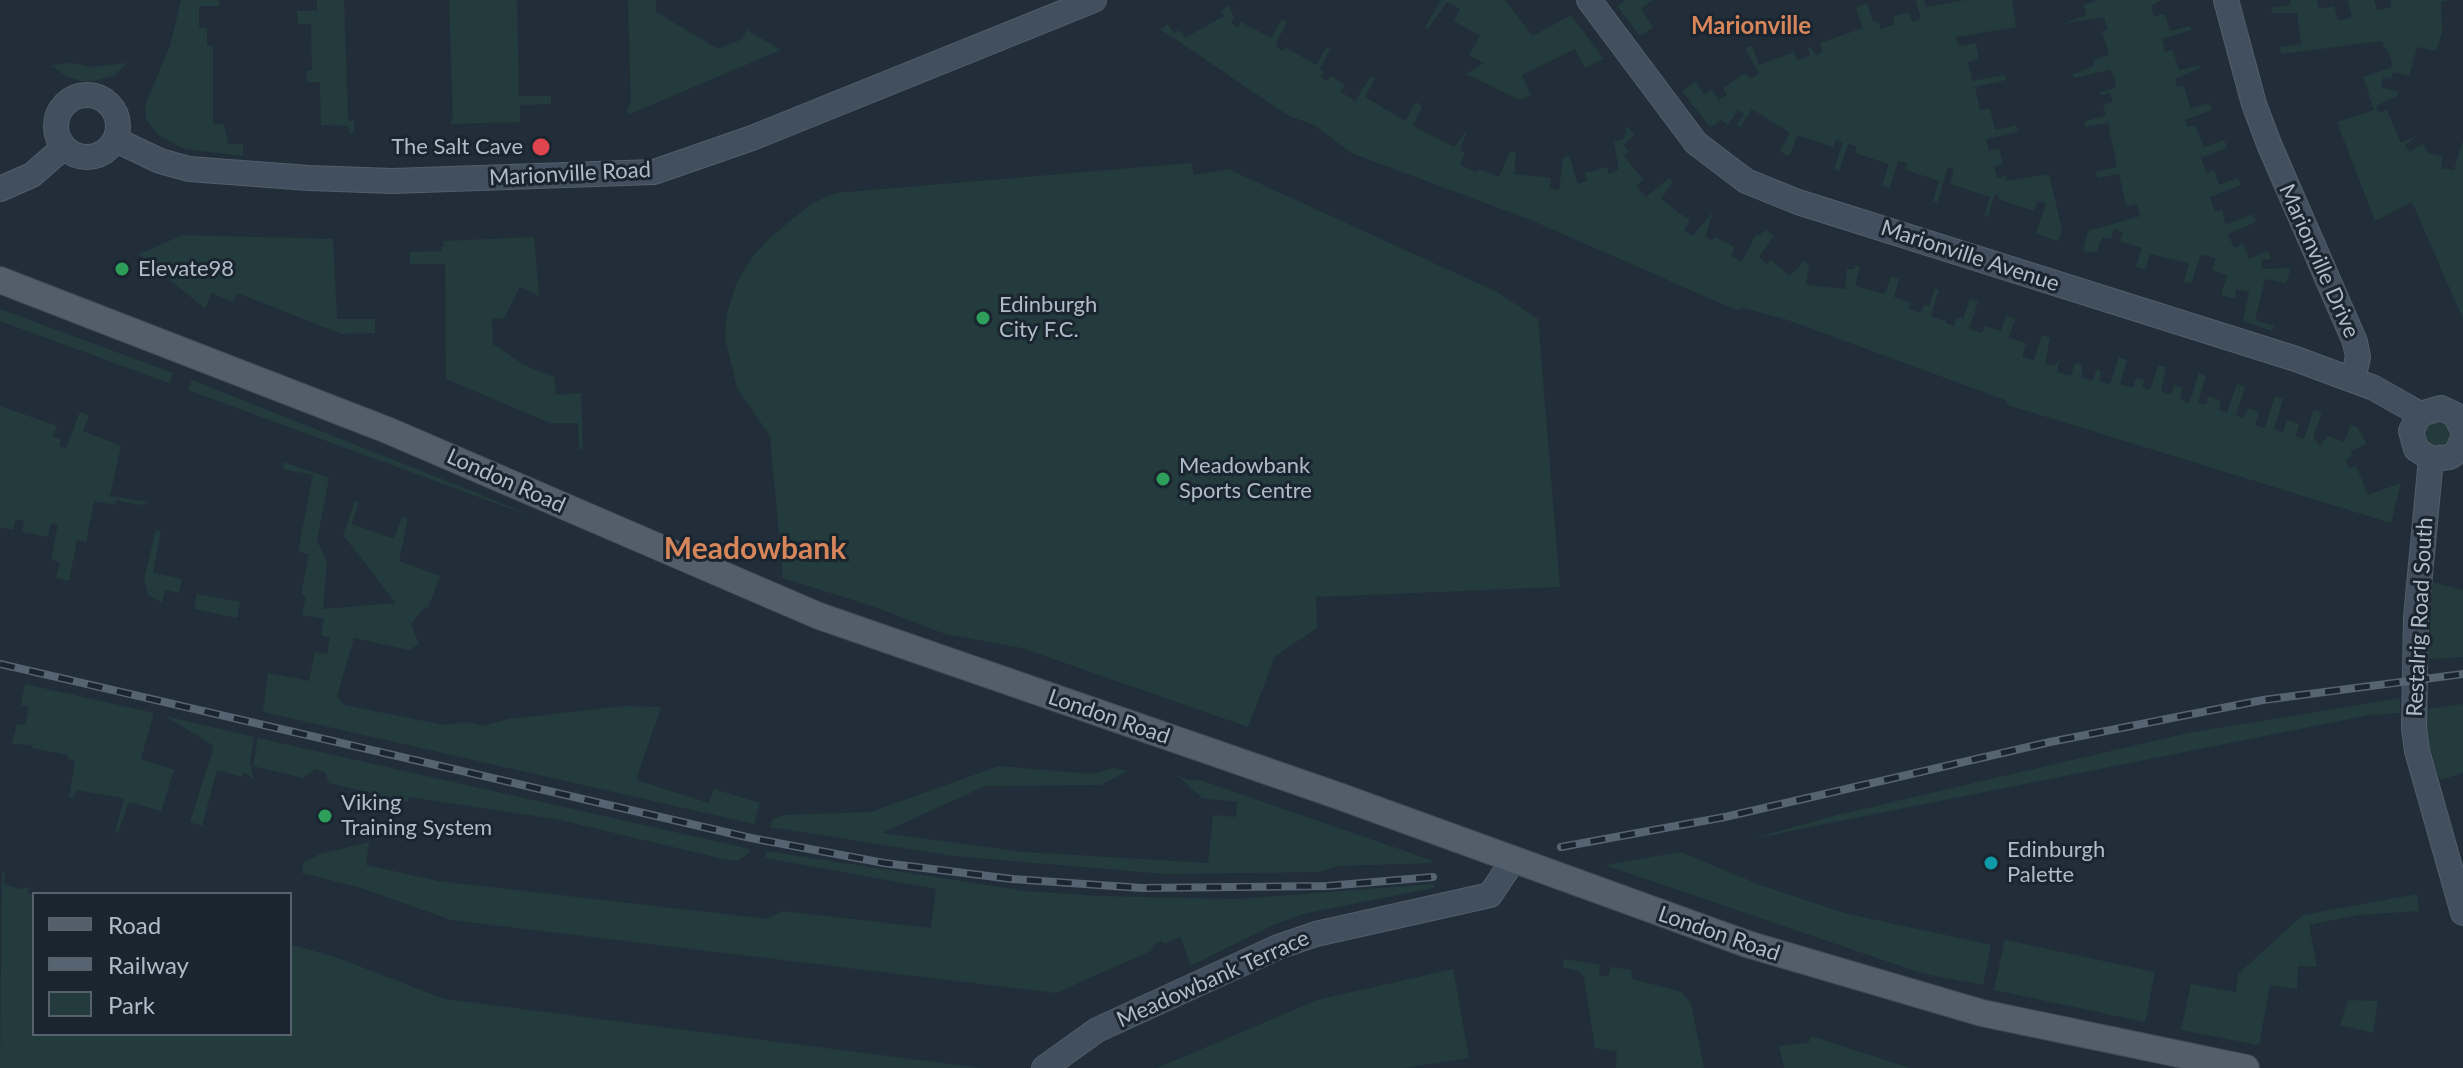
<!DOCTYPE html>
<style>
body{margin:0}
#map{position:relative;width:2463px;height:1068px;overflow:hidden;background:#212e3a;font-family:Lato,sans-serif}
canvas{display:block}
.legend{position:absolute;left:32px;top:892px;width:260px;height:144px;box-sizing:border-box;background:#1a252f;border:2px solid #56616c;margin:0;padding:10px 14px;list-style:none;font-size:24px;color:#afbbc7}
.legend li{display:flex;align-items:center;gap:16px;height:40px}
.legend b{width:40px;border:2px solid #56616c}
</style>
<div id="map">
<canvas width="2463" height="1068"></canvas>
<ul class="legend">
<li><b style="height:10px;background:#525f6b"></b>Road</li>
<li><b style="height:10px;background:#566472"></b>Railway</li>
<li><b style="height:22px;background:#233b3c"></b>Park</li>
</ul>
</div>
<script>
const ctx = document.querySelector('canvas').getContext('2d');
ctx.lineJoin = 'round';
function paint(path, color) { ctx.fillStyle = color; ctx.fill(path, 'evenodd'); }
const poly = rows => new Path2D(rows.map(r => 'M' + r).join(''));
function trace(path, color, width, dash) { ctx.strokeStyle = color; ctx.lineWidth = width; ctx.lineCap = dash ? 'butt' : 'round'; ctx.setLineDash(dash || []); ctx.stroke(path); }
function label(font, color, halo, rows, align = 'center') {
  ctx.font = font + ' Lato,sans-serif'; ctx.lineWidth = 6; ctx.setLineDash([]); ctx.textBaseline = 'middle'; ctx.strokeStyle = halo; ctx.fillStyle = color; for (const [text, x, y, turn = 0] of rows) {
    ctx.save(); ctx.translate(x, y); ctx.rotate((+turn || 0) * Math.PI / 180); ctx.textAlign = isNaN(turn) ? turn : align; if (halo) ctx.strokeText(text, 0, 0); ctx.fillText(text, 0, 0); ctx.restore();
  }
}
const green = poly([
 [181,0,219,0,219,6,199,6,199,28,207,28,207,45,213,46,213,124,224,124,228,144,243,144,243,156,184,149,157,134,146,119,145,105,170,46],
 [317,0,344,0,348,121,354,121,354,133,349,133,349,126,321,125,320,82,307,82,306,71,312,70,311,24,298,24,297,11,317,11],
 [449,0,517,0,519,96,551,96,551,104,520,105,520,122,450,124,453,118],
 [628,0,656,0,656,12,718,49,742,39,747,30,781,50,628,115,627,109,631,104],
 [1441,0,1505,0,1533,36,1571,15,1604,59,1585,68,1575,49,1522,75,1531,95,1520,100,1466,74,1484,63,1469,55,1480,36,1454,21,1460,9,1447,2,1427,30,1425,27],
 [1626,0,1653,0,1641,9,1653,27,1640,36,1617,6],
 [1916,0,1924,0,1926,7,1966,0,2012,0,2016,27,1956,37,1959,46,1976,43,1979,59,1968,62,1972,81,2005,75,2006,80,1975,87,1980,110,1990,108,1995,130,2016,125,2018,132,1986,139,1989,151,1999,149,2003,164,1994,166,1997,178,2006,176,2007,181,2049,174,2062,230,2058,241,2036,234,2046,203,2038,201,2034,211,1998,199,1999,195,1995,194,1988,217,1984,216,1990,197,1950,184,1954,169,1948,167,1937,203,1933,201,1939,181,1906,170,1907,163,1898,161,1890,188,1882,185,1889,164,1855,153,1857,146,1848,144,1839,171,1834,169,1843,142,1836,140,1833,147,1797,135,1790,155,1786,155,1780,151,1790,133,1752,109,1740,127,1737,125,1744,114,1738,110,1728,125,1721,120,1710,127,1682,91,1696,82,1704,95,1712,90,1719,100,1727,95,1723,88,1746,73,1751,79,1759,74,1745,48,1752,46,1759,65,1794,52,1798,60,1810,56,1808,48,1811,47,1816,56,1823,52,1820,43,1863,28,1856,8,1861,5,1867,3,1873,22,1878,22,1881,29,1895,24,1893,17,1908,12,1912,22,1921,19],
 [2100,0,2161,0,2151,6,2154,16,2165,14,2170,31,2190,26,2191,30,2162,39,2165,52,2173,50,2179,70,2199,65,2200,68,2175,79,2177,87,2184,86,2190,108,2210,103,2212,110,2185,120,2187,127,2195,125,2204,147,2224,140,2227,148,2201,158,2206,173,2214,170,2219,185,2238,178,2241,185,2210,197,2215,212,2222,210,2225,225,2252,214,2256,222,2228,234,2234,248,2243,244,2249,259,2268,251,2271,259,2261,260,2262,269,2291,268,2286,283,2265,279,2255,320,2274,326,2272,331,2243,321,2249,292,2236,289,2235,299,2221,295,2227,275,2212,270,2216,258,2201,254,2191,284,2184,282,2189,263,2150,254,2145,270,2136,267,2142,248,2120,241,2123,232,2114,229,2111,239,2102,237,2097,252,2083,251,2088,231,2140,216,2137,204,2126,206,2119,174,2098,178,2096,172,2117,167,2108,123,2086,127,2085,121,2106,116,2103,105,2113,102,2110,93,2101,95,2100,92,2115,88,2116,81,2110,70,2074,78,2073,74,2094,66,2093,60,2109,55,2102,31,2107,30,2104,17,2062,24,2086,15,2084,4],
 [2290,0,2317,0,2319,9,2334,6,2338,21,2352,17,2348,0,2374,0,2377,10,2392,7,2390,0,2451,0,2441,2,2442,33,2436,51,2417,47,2409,76,2393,72,2391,79,2383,77,2381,87,2398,92,2397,96,2376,106,2379,113,2387,110,2401,143,2418,135,2405,145,2410,152,2423,143,2428,153,2443,156,2441,168,2454,170,2463,141,2463,319,2412,202,2375,221,2337,122,2374,110,2363,77,2393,67,2390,55,2381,41,2281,54,2280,47,2301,44,2297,13,2272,13,2271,8,2290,5],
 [1229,6,1234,17,1231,23,1238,27,1241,22,1271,38,1282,19,1285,21,1287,23,1276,42,1278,48,1283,51,1285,47,1316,65,1327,47,1330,48,1320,69,1324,72,1321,77,1327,81,1331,76,1345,85,1341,92,1355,101,1371,76,1375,78,1365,97,1405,121,1416,102,1422,106,1413,126,1454,147,1467,130,1460,150,1465,153,1460,165,1476,172,1478,169,1499,177,1510,152,1516,153,1514,174,1551,178,1550,189,1559,190,1563,158,1569,155,1578,184,1587,181,1585,173,1607,167,1609,174,1619,170,1614,142,1624,139,1627,126,1635,135,1623,145,1629,152,1624,156,1643,179,1636,186,1646,197,1669,178,1673,182,1661,199,1690,221,1684,230,1692,236,1713,212,1705,237,1711,240,1716,237,1735,247,1731,256,1742,262,1756,234,1760,236,1766,230,1774,236,1759,257,1767,264,1771,260,1790,276,1804,261,1809,264,1806,285,1845,289,1847,269,1854,269,1855,265,1860,266,1855,286,1885,294,1891,276,1899,279,1894,297,1910,303,1909,309,1921,313,1924,305,1929,306,1935,288,1939,290,1931,316,1944,321,1948,314,1945,323,1954,326,1957,317,1963,319,1970,299,1978,302,1969,329,1982,333,1985,326,2001,331,2006,316,2015,319,2009,338,2026,343,2022,357,2034,360,2042,335,2050,338,2045,363,2054,366,2060,359,2057,372,2071,376,2075,363,2083,365,2081,377,2092,381,2097,370,2101,371,2099,381,2110,384,2119,357,2127,360,2120,384,2133,388,2136,378,2144,380,2142,388,2150,390,2158,365,2166,367,2161,391,2171,395,2174,385,2183,388,2180,399,2189,403,2199,373,2206,376,2198,403,2206,405,2209,396,2216,399,2221,400,2219,410,2227,413,2237,384,2245,387,2236,416,2244,418,2248,408,2259,412,2255,425,2265,428,2275,396,2283,399,2274,429,2283,432,2287,420,2299,424,2296,436,2304,439,2314,409,2322,412,2313,438,2320,445,2328,436,2344,442,2351,425,2357,427,2367,444,2351,451,2352,455,2345,461,2349,468,2356,466,2368,495,2401,483,2391,523,2008,405,2005,400,1785,319,1742,308,1736,310,1531,220,1351,153,1314,125,1289,116,1160,29,1168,24,1174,33,1179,30,1185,38,1224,16,1221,10],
 [72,63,90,67,127,63,113,76,88,82,69,78,51,65],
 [1192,163,1194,175,1228,169,1497,292,1538,319,1560,587,1316,597,1317,628,1275,656,1248,727,1022,648,945,634,875,607,783,578,770,436,737,388,725,338,727,314,736,284,753,256,772,236,811,204,835,193],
 [183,235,333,239,337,319,375,319,375,333,342,334,237,293,233,302,211,293,205,309,139,254],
 [534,237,539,296,520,287,504,318,492,319,493,344,524,365,554,377,556,395,581,393,583,449,579,449,578,423,550,423,446,379,445,264,410,264,410,252,442,251,444,241],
 [0,309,173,373,169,383,0,321],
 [192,380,477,493,533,517,188,390],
 [0,406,57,426,53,437,61,440,59,446,66,448,80,412,89,415,83,431,121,446,110,496,149,502,141,505,116,500,115,505,94,501,86,542,77,540,69,581,56,578,60,562,51,560,58,524,51,523,48,537,22,532,24,521,16,519,13,530,0,527],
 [2445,420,2453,433,2447,446,2428,448,2420,430,2426,422],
 [284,462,329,478,317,541,327,561,323,609,396,603,343,535,355,501,359,502,352,524,394,539,402,517,408,519,399,561,440,576,428,608,425,607,411,624,419,644,409,650,354,638,337,696,344,705,444,725,467,722,482,726,509,719,624,706,661,707,636,780,709,803,714,789,760,803,754,824,263,712,268,673,309,681,315,652,327,654,330,638,321,635,324,619,302,615,306,596,301,594,309,554,298,552,313,475,283,469],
 [156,530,161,532,153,573,182,579,179,593,165,590,162,603,148,594,144,579],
 [2432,582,2463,590,2463,657,2429,659],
 [197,594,240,602,237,618,194,609],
 [25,684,154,713,141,759,174,770,161,811,129,802,118,833,115,832,124,798,76,790,73,799,69,797,75,761,68,759,68,755,32,748,32,745,12,744,17,724,25,725,29,707,21,705],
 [2400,698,2400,713,2370,715,1751,839,1837,815,2188,733],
 [2463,704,2463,773,2440,780,2427,741,2427,709],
 [165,716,254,737,250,762,253,777,259,782,244,773,242,777,217,770,202,826,190,822,214,746],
 [258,738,750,849,749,853,737,861,723,859,556,819,409,797,408,802,329,783,325,772,316,769,303,778,253,766],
 [999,766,1093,774,1114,768,1128,771,1101,785,985,786,882,833,1024,852,1208,863,1213,815,1236,817,1237,802,1202,798,1178,776,1192,781,1197,779,1431,860,1431,863,1337,866,1320,872,1165,874,954,856,770,827,773,819,784,815,871,812],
 [369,842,366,865,438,881,768,919,782,911,931,928,936,889,765,858,766,851,1026,891,1100,896,1237,899,1434,884,1434,888,1303,914,1271,926,1190,966,1181,937,1164,944,1162,941,1152,946,1153,950,1056,993,451,920,361,888,302,873,303,863,320,854],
 [1681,852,1760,885,1844,913,1991,945,1983,985,1921,973,1605,865],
 [2,872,5,873,4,884,19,889,29,887,28,893,36,894,34,1034,290,1034,290,944,338,958,444,999,981,1068,0,1068],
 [2417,894,2419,911,2358,915,2309,925,2317,967,2298,966,2297,989,2270,985,2259,1045,2181,1030,2191,984,2236,992,2238,974,2303,915],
 [2005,940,2155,972,2145,1022,1994,990],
 [1564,959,1600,965,1599,975,1608,977,1611,967,1631,970,1632,979,1682,992,1691,1004,1704,1068,1616,1068,1617,1051,1595,1048,1584,978,1579,971,1563,967],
 [1453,969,1469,1058,1404,1068,1157,1068,1317,1000],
 [2348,1000,2378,1001,2373,1033,2340,1025],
 [1812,1036,1882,1059,1911,1068,1784,1068,1779,1046,1808,1043]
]);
const secondary = poly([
 [1589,0,1696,143,1746,181,1798,202,2296,359,2374,388,2420,414],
 [2226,0,2254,104,2269,144,2355,342,2358,357,2353,379],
 '56 126a31 31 0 1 1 62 0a31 31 0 1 1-62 0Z',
 [116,140,160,161,189,169,309,178,392,181,654,172,752,138,1094,0],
 [0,189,32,175,64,147],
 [2463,430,2454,414,2441,408,2420,414,2411,431,2416,449,2431,459,2450,457,2457,452,2463,438],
 [2431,459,2416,617,2414,728,2417,751,2463,913],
 [1044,1068,1097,1030,1278,947,1316,934,1490,895,1514,859]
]);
const primary = poly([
 [0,280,387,430,819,616,1336,795,1747,944,1982,1013,2246,1068]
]);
const rail = poly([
 [0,664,751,838,884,863,1012,879,1142,888,1327,886,1433,877],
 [1561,847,1725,817,2050,742,2263,700,2463,674]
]);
const markers = [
 [541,147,10,"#e0444e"],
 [122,269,8,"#2e9e5b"],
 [983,318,8,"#2e9e5b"],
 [1163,479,8,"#2e9e5b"],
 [325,816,8,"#2e9e5b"],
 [1991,863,8,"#0f9aa8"]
];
const poiNames = [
 ["The Salt Cave",523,147,"right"],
 ["Elevate98",138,269],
 ["Edinburgh",999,305],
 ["City F.C.",999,330],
 ["Meadowbank",1179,466],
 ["Sports Centre",1179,491],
 ["Viking",341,803],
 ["Training System",341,828],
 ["Edinburgh",2007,850],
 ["Palette",2007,875]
];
const streetNames = [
 ["Marionville Road",570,174,-3],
 ["Marionville Avenue",1970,256,18],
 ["Marionville Drive",2319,261,66],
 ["London Road",506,481,24],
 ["Restalrig Road South",2420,617,-87],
 ["London Road",1109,717,19],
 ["London Road",1719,934,19],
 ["Meadowbank Terrace",1213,979,-24]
];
const neighbourhoodNames = [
 ["Marionville",1751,26]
];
const districtNames = [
 ["Meadowbank",755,549]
];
paint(green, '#233b3c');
trace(secondary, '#525e68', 26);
trace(primary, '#3e4954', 28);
trace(secondary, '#424f5e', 24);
trace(primary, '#525f6b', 26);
trace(rail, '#566472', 8);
trace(rail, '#1a252f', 5, [15]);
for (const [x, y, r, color] of markers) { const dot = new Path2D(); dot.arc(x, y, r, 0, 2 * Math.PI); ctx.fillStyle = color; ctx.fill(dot); trace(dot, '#1a252f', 3); }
label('22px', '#afbbc7', '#1a252f', poiNames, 'left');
label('22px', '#afbbc7', '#1a252f', streetNames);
label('bold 24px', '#d7855a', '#1a252f', neighbourhoodNames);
label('bold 30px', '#d7855a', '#1a252f', districtNames);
</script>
